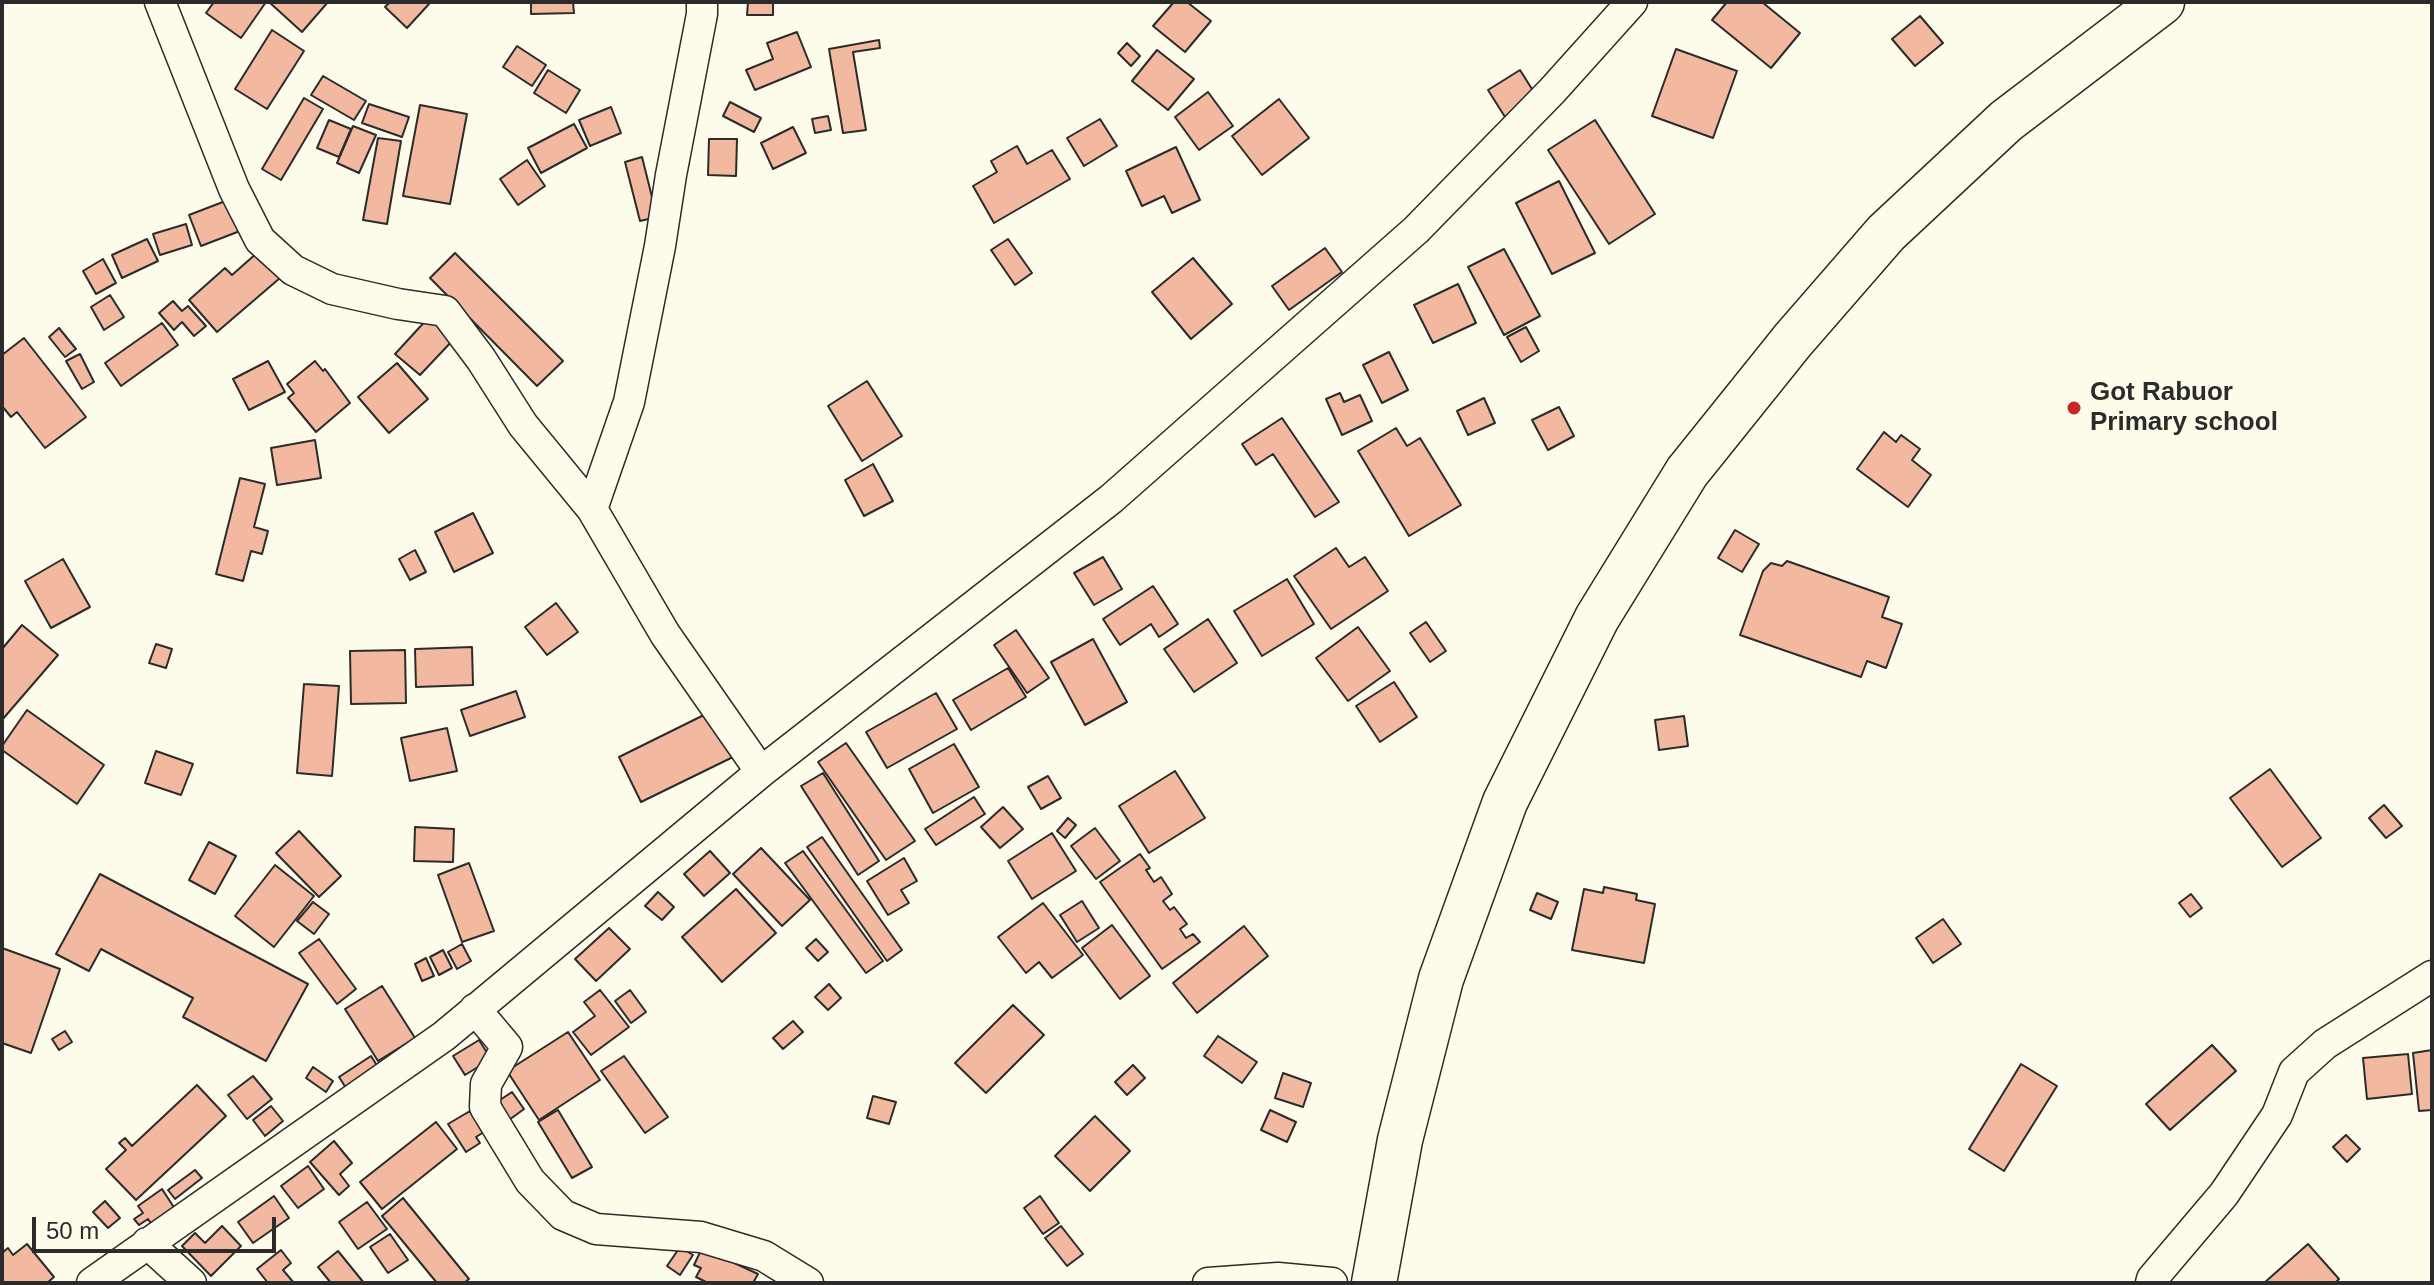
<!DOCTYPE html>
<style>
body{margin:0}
#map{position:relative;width:2434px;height:1285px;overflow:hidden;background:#fdfbea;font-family:Helvetica,sans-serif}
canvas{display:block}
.frame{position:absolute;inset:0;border:4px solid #2b2b2b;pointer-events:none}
.scale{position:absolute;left:32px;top:1217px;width:244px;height:36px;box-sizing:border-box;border:4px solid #2b2b2b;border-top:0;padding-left:10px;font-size:24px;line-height:28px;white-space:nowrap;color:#2b2b2b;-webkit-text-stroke:6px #fdfbea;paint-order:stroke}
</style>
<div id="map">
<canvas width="2434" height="1285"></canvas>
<div class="frame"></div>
<div class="scale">50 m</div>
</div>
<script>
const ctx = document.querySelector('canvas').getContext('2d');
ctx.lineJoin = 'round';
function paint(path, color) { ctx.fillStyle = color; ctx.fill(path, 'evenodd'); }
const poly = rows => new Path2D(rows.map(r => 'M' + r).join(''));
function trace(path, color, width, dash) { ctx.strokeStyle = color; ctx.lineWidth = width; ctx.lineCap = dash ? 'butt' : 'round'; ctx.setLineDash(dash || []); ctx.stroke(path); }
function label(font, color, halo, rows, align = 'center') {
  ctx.font = font + ' Helvetica,sans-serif'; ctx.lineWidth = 6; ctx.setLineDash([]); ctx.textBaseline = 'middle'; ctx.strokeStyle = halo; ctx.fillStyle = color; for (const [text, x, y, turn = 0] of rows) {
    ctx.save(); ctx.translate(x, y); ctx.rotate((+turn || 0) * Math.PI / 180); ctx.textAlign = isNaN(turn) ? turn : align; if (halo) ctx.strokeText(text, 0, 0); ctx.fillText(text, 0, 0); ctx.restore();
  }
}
const building = poly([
 [214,2,266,2,241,38,206,13,214,2],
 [269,2,328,2,302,32,269,2],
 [390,2,427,2,429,4,407,28,385,7,390,2],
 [531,2,573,2,574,13,531,14,531,2],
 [748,2,773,2,773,15,747,15,748,2],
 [1174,2,1187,2,1211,21,1185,52,1153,26,1174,2],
 [1727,2,1762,2,1800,33,1771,68,1712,20,1727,2],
 [1920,16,1943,43,1915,66,1892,39,1920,16],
 [272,30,304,51,267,109,235,89,272,30],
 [797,32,811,67,755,90,746,70,773,59,767,43,797,32],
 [879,40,880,48,853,52,866,130,843,133,829,49,879,40],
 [1127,43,1140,56,1131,66,1118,53,1127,43],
 [517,46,546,65,532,86,503,67,517,46],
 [1676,49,1737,71,1713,138,1652,116,1676,49],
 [1157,50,1194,79,1168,110,1132,81,1157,50],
 [548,70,580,90,566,113,534,93,548,70],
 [1520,70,1537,97,1505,117,1488,90,1520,70],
 [323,76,366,101,354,120,311,95,323,76],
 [1208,92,1233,126,1199,150,1175,117,1208,92],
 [304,98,323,109,281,180,262,169,304,98],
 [1279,99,1309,138,1262,175,1232,136,1279,99],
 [730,102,761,118,754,132,723,116,730,102],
 [369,104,409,117,402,137,362,123,369,104],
 [420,105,467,114,450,204,403,196,420,105],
 [611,107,621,133,590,146,579,120,611,107],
 [828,116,831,130,815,133,812,119,828,116],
 [1100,119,1117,146,1084,166,1067,138,1100,119],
 [329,120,351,129,339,157,317,148,329,120],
 [1595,120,1655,214,1609,244,1548,150,1595,120],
 [574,124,587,148,541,173,528,148,574,124],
 [353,126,376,135,359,173,337,163,353,126],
 [793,127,806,153,773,169,761,143,793,127],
 [378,138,401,141,387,224,363,220,378,138],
 [709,139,737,139,736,176,708,175,709,139],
 [1017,146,1027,164,1052,150,1070,179,994,223,973,186,997,172,991,161,1017,146],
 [1176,147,1200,200,1172,213,1164,196,1142,206,1126,171,1176,147],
 [642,157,657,217,640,221,625,162,642,157],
 [527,160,545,186,518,205,500,179,527,160],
 [1559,181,1595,253,1552,274,1516,203,1559,181],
 [228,200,240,231,201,246,189,215,228,200],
 [186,224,192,245,160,255,153,234,186,224],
 [147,239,158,261,122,278,112,255,147,239],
 [1008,239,1032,273,1015,285,991,250,1008,239],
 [1325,248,1342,272,1289,310,1272,286,1325,248],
 [1504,249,1540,316,1504,335,1468,267,1504,249],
 [258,252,280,278,217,332,189,300,225,268,232,275,258,252],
 [455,253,563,361,537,386,430,278,455,253],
 [1193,258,1232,304,1191,339,1152,292,1193,258],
 [103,259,116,283,96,294,83,271,103,259],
 [1458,284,1476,323,1433,343,1414,305,1458,284],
 [110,295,124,317,104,330,91,307,110,295],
 [173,301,182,311,188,306,206,326,194,336,182,322,174,330,159,313,173,301],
 [429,317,454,339,420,375,395,354,429,317],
 [162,323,178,345,121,386,105,363,162,323],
 [1526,327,1539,351,1521,362,1507,337,1526,327],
 [59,328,76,349,65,357,49,337,59,328],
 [24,338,86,417,45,448,17,412,11,417,2,406,2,355,24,338],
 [1389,352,1408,390,1382,403,1363,365,1389,352],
 [80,354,94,382,82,389,66,361,80,354],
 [268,361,285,392,249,410,233,379,268,361],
 [315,361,323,371,325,369,350,403,316,432,288,398,294,393,287,384,315,361],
 [397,363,428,399,389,433,358,397,397,363],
 [867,381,902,436,862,461,828,406,867,381],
 [1340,393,1344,402,1360,395,1372,421,1342,435,1326,399,1340,393],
 [1484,398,1495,423,1468,435,1457,411,1484,398],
 [1559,407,1574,436,1548,450,1532,420,1559,407],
 [1282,418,1339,502,1315,517,1273,454,1256,465,1242,444,1282,418],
 [1396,428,1407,446,1420,438,1461,505,1409,536,1358,451,1396,428],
 [1884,432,1896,442,1901,435,1920,449,1912,460,1931,475,1908,507,1857,469,1884,432],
 [315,440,321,478,277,485,271,448,315,440],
 [873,464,893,501,864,516,845,480,873,464],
 [240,478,265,484,254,527,268,531,262,554,251,551,243,581,216,574,240,478],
 [473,513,493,553,454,572,435,532,473,513],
 [1735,530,1759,544,1742,572,1718,558,1735,530],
 [1336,548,1349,567,1365,557,1388,591,1331,629,1294,576,1336,548],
 [415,550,426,572,410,580,399,559,415,550],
 [1103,557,1122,589,1094,605,1074,573,1103,557],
 [63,559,90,607,51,628,25,581,63,559],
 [1787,561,1889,597,1882,617,1902,624,1886,668,1867,661,1861,677,1740,635,1763,571,1771,563,1782,566,1787,561],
 [1287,579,1314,624,1262,656,1234,611,1287,579],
 [1153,586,1178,624,1159,637,1151,624,1120,645,1103,619,1153,586],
 [556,603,578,632,547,655,525,627,556,603],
 [1208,619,1237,663,1194,692,1164,649,1208,619],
 [1426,622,1446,651,1430,662,1410,633,1426,622],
 [22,625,58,655,2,720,2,649,22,625],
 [1358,627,1390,671,1348,701,1316,658,1358,627],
 [1016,630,1049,678,1027,693,994,645,1016,630],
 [1093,639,1127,702,1085,725,1051,662,1093,639],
 [156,644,172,649,166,668,149,663,156,644],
 [472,647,473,685,416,687,415,649,472,647],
 [405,650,406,703,351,704,350,651,405,650],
 [1008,668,1026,697,971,730,953,700,1008,668],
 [1394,682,1417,717,1380,742,1356,706,1394,682],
 [304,684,339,686,332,776,297,773,304,684],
 [516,691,525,717,470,736,461,710,516,691],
 [936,693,957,729,887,768,866,732,936,693],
 [27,710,104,765,77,804,2,750,2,746,27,710],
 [710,712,733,757,641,802,619,757,710,712],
 [1684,716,1688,746,1659,750,1655,720,1684,716],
 [447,728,457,771,410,781,401,738,447,728],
 [846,743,915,841,886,860,818,762,846,743],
 [954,744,979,787,933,813,909,769,954,744],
 [156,751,193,764,181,795,145,783,156,751],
 [2270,769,2321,838,2282,867,2230,798,2270,769],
 [1175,771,1205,818,1149,853,1119,806,1175,771],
 [823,773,879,861,858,875,801,786,823,773],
 [1048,776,1061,798,1041,809,1028,787,1048,776],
 [974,797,985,814,936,845,925,829,974,797],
 [2384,805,2402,826,2386,838,2369,818,2384,805],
 [1003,807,1023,829,1000,848,981,827,1003,807],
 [1068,818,1076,825,1065,838,1057,831,1068,818],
 [415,827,454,829,453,862,414,861,415,827],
 [1095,828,1120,861,1096,879,1071,846,1095,828],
 [299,831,341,876,319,897,276,853,299,831],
 [1052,833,1076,871,1032,899,1008,861,1052,833],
 [822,837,902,950,887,961,807,847,822,837],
 [209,842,236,856,215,894,189,880,209,842],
 [761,848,810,900,782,926,733,874,761,848],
 [710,851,730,873,704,896,684,874,710,851],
 [803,851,883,961,866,973,785,863,803,851],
 [1140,854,1150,868,1146,870,1154,882,1161,877,1172,894,1163,901,1170,910,1174,907,1187,924,1180,929,1186,938,1193,934,1200,942,1162,969,1100,882,1140,854],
 [904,858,917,881,901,890,909,903,888,915,867,881,904,858],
 [469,863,494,931,462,942,438,875,469,863],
 [275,865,314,896,274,947,235,916,275,865],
 [100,874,308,984,266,1061,183,1017,193,998,101,949,89,971,56,954,100,874],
 [1604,887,1637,894,1636,900,1655,904,1644,963,1572,950,1584,889,1603,893,1604,887],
 [736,889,776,933,722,982,682,937,736,889],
 [658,892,674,907,662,920,645,906,658,892],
 [1537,893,1558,902,1551,919,1530,910,1537,893],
 [2191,894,2202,908,2190,917,2179,903,2191,894],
 [1082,901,1099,928,1077,942,1060,915,1082,901],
 [313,902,329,914,314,934,297,921,313,902],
 [1043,903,1083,955,1052,978,1039,962,1026,973,998,937,1043,903],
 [1943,919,1961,944,1933,963,1916,938,1943,919],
 [1112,925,1150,976,1120,999,1082,948,1112,925],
 [1244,926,1268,956,1197,1013,1173,983,1244,926],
 [609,928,630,949,596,981,575,959,609,928],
 [319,939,356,989,337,1004,299,953,319,939],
 [816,939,828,952,818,961,806,948,816,939],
 [462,944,471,961,457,969,448,952,462,944],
 [2,948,60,969,31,1053,2,1043,2,948],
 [443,950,452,968,439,975,430,957,443,950],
 [426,958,434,976,422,981,415,964,426,958],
 [829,984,841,998,828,1010,815,997,829,984],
 [382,986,415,1038,378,1061,345,1009,382,986],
 [600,990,629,1027,591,1055,573,1032,595,1016,584,1002,600,990],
 [630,990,646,1012,631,1023,615,1001,630,990],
 [1013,1005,1044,1035,986,1093,955,1063,1013,1005],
 [793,1021,803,1032,783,1049,773,1038,793,1021],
 [65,1031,72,1042,59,1050,52,1039,65,1031],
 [568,1032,600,1080,539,1120,507,1071,568,1032],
 [1218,1036,1257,1062,1242,1083,1204,1056,1218,1036],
 [479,1040,491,1059,465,1075,453,1056,479,1040],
 [2212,1045,2236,1071,2170,1130,2146,1104,2212,1045],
 [2432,1050,2432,1110,2419,1111,2413,1053,2432,1050],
 [2408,1054,2412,1094,2367,1099,2363,1058,2408,1054],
 [371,1056,378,1067,346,1088,339,1077,371,1056],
 [624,1056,668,1117,645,1133,601,1071,624,1056],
 [2021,1064,2057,1086,2004,1171,1969,1149,2021,1064],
 [1133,1065,1145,1078,1127,1095,1115,1082,1133,1065],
 [313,1067,333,1081,326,1092,306,1078,313,1067],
 [1283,1073,1311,1083,1303,1107,1275,1098,1283,1073],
 [253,1076,272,1099,247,1119,228,1095,253,1076],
 [197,1085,226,1116,136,1200,106,1169,126,1150,119,1143,125,1138,132,1146,197,1085],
 [512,1092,524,1109,509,1120,497,1102,512,1092],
 [873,1096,896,1102,889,1124,867,1118,873,1096],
 [271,1106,283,1121,265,1136,253,1120,271,1106],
 [558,1110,592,1167,572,1178,538,1122,558,1110],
 [1270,1110,1296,1122,1287,1142,1261,1130,1270,1110],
 [470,1111,484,1132,476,1137,480,1143,466,1152,448,1124,470,1111],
 [1095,1116,1130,1151,1090,1191,1055,1156,1095,1116],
 [436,1122,457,1149,382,1209,360,1182,436,1122],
 [2346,1135,2360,1149,2347,1162,2333,1147,2346,1135],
 [334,1141,352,1163,340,1174,349,1186,339,1195,310,1162,334,1141],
 [308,1166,324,1189,298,1208,281,1186,308,1166],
 [195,1170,202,1178,175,1199,168,1190,195,1170],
 [162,1189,175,1209,152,1225,148,1219,139,1225,134,1219,143,1213,138,1206,162,1189],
 [274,1196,289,1218,253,1243,238,1222,274,1196],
 [1040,1196,1059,1223,1043,1234,1024,1208,1040,1196],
 [403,1198,469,1279,464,1283,437,1283,382,1216,403,1198],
 [105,1201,120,1218,108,1228,93,1212,105,1201],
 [367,1202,387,1229,358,1249,339,1222,367,1202],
 [222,1226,241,1246,211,1276,182,1246,195,1233,205,1243,222,1226],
 [1061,1226,1083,1254,1067,1266,1045,1238,1061,1226],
 [390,1234,408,1260,388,1273,370,1247,390,1234],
 [27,1244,54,1277,47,1283,2,1283,2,1253,8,1248,13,1255,27,1244],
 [2308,1244,2339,1279,2335,1283,2264,1283,2308,1244],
 [680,1247,693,1255,680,1275,667,1266,680,1247],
 [702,1248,758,1274,753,1283,708,1283,696,1277,701,1268,694,1265,702,1248],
 [281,1250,291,1263,283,1270,294,1283,268,1283,257,1269,281,1250],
 [338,1251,364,1283,331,1283,318,1267,338,1251]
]);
const street = poly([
 [160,2,234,189,260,240,293,270,332,289,398,304,445,311,481,359,523,425,592,509,665,634,761,772],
 [592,509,629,402,660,246,671,175,702,14,702,2],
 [475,1009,507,1047,486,1084,485,1107,530,1181,563,1215,596,1229,701,1237,764,1256,808,1283],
 [147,1243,191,1283],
 [92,1283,444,1036,761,772,1111,499,1416,230,1552,91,1632,2],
 [1208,1283,1278,1278,1332,1283],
 [2151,1283,2152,1279,2224,1194,2277,1115,2294,1072,2325,1044,2432,976]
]);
const highway = poly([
 [1374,1283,1400,1140,1441,979,1505,802,1597,618,1687,472,1793,340,1886,233,2006,121,2162,2]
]);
const markers = [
 [2074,408,8,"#c62828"]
];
const poiNames = [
 ["Got Rabuor",2090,393],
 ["Primary school",2090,423]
];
paint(building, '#f2b8a0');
trace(building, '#2b2b2b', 2);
trace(street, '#2b2b2b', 33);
trace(highway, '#2b2b2b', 47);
trace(street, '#fdfbea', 30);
trace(highway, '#fdfbea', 44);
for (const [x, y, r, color] of markers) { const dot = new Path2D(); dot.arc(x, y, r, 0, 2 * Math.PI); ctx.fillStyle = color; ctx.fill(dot); trace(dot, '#fdfbea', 3); }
label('bold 26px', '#2b2b2b', '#fdfbea', poiNames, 'left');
</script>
